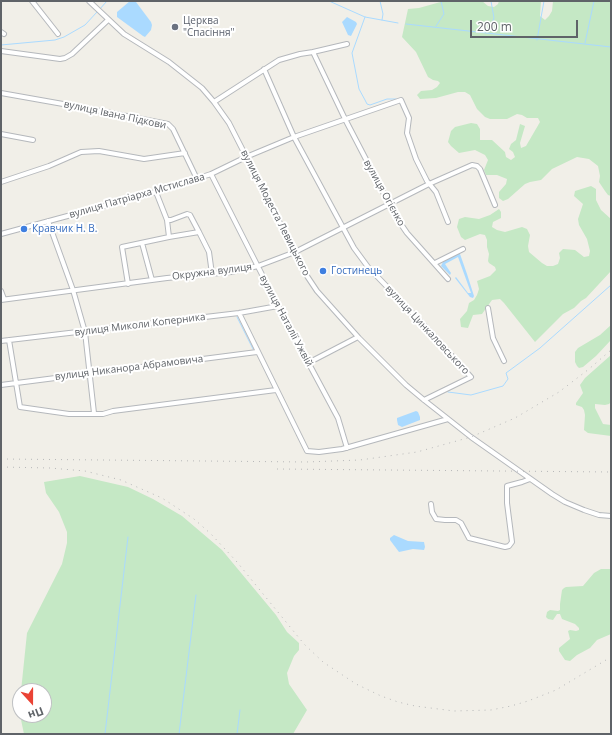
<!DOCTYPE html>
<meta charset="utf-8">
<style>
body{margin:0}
#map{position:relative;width:612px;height:735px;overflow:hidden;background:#f1efe8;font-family:"Open Sans",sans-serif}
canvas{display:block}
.frame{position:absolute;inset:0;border:2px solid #5f6368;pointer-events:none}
.north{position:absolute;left:12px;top:683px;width:40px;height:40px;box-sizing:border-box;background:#fff;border:1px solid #bfc1c3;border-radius:50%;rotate:159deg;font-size:11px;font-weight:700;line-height:16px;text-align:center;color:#5f6368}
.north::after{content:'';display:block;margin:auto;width:14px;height:18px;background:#ea4335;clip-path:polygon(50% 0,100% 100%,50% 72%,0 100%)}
.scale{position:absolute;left:470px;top:20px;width:108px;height:18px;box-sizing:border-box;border:2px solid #5f6368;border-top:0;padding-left:5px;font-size:12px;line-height:14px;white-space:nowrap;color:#5f6368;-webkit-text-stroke:3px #fff;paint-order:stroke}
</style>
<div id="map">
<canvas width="612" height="735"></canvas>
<div class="frame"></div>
<div class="north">Пн</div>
<div class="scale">200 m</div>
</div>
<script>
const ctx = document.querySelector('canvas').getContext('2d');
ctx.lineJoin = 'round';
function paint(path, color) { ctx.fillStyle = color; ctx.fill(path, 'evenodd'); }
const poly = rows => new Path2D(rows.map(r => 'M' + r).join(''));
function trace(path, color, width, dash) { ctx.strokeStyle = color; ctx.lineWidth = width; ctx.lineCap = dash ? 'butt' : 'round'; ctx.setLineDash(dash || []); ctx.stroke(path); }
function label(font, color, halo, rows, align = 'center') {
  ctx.font = font + ' "Open Sans",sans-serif'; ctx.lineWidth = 4; ctx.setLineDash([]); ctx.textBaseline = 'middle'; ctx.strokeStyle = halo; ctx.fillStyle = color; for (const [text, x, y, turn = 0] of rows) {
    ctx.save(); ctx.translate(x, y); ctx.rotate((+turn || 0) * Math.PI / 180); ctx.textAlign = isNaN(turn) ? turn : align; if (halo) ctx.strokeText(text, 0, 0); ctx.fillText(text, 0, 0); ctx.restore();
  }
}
const green = poly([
 [444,1,482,1,488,6,494,7,498,4,499,1,541,1,540,16,545,20,549,16,552,11,553,1,611,1,611,196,608,195,605,191,599,182,600,176,598,166,589,159,577,157,552,169,541,180,530,182,525,184,508,199,503,201,499,198,499,192,506,184,507,179,497,175,486,175,484,170,488,160,485,155,475,150,459,153,451,146,448,142,451,131,455,127,471,123,477,124,480,129,480,140,492,140,505,152,506,157,511,160,515,157,513,152,509,149,511,144,516,140,520,124,525,126,520,143,521,148,526,146,540,122,538,118,527,118,522,115,517,114,507,119,490,119,485,117,477,109,470,95,465,92,458,92,436,98,420,99,417,95,421,91,432,90,437,87,440,83,438,81,433,80,428,77,416,52,402,37,408,9,419,8],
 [591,186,596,189,596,200,601,210,611,219,611,271,586,298,581,301,574,308,563,314,535,342,504,303,500,299,492,300,482,314,473,315,468,328,461,327,460,319,467,311,469,303,474,300,477,295,479,289,477,281,490,276,496,270,495,267,489,263,488,261,489,254,487,247,487,240,485,235,480,234,465,240,461,237,457,227,459,219,465,217,479,219,490,215,499,209,501,212,501,218,493,222,492,227,497,230,505,232,522,227,527,229,530,235,528,246,529,252,542,263,547,266,553,266,558,264,560,258,559,253,563,249,575,250,584,257,589,256,590,251,587,239,579,225,578,219,583,204,574,196,575,191],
 [611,325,611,340,596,356,583,367,579,368,577,366,575,362,575,352,578,348,600,335],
 [611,355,611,402,609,404,605,405,595,404,595,408,603,424,611,425,611,436,588,433,584,430,585,415,584,410,582,407,576,405,576,403,583,393,580,385,585,378],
 [80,476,128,487,153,499,182,516,222,550,276,615,287,632,299,643,299,650,294,656,287,673,289,684,307,710,293,734,24,734,20,715,44,715,44,691,21,691,27,633,62,564,67,543,67,532,59,512,46,493,44,482],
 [601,569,611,569,611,634,597,640,590,648,577,655,570,661,565,660,559,651,559,648,570,639,568,631,570,630,576,631,579,630,579,628,575,624,562,619,560,614,557,614,553,620,548,619,546,617,547,612,550,610,558,611,560,610,560,604,562,590,564,588,566,587,583,586,594,573]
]);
const water = poly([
 [130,1,136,2,151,22,152,25,151,30,145,37,143,36,117,17,117,12],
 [347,17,356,22,357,24,351,36,348,35,342,22],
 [457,254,460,254,467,274,474,296,473,298,470,297,455,278,456,277,468,293,471,293,458,257,445,264,451,273,450,275,441,266,443,262],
 [416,411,418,412,420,417,420,420,402,427,398,425,397,420,397,418],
 [394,535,408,541,424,542,425,547,424,550,413,549,399,552,390,540,390,538]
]);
const stream = poly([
 [329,1,365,17,398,23],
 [380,1,383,14,382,20],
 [99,10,107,1],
 [365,17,352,53,359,89,365,100,367,104,370,105,387,99,396,99],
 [406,24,611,47],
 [436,26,444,14,441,1],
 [482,32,486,31,492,24,494,18,491,1],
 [537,40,544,1],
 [585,43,594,1],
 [1,45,55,40,64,37,85,25,97,12],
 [237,317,253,349],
 [448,392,471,395,503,386,508,379,506,373,540,348,611,285],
 [105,734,128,537],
 [179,734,196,595],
 [237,734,240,710]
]);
const street = poly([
 [32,1,58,34],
 [89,1,124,34,169,62,202,88,214,102,229,123,307,276,317,291,359,338,406,385,424,400,471,437,552,494,565,502,584,510,599,515,611,516],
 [1,32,4,34],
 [1,51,60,59,65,58,72,54,108,20],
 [313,52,347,44],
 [264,69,294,137,354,248,368,267,425,326,471,377,424,400],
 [1,93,80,107,168,124,173,129,197,179],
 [214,102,279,60,300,54,313,52,345,119,396,217,407,233,448,279],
 [1,134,33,140],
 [211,174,278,306,338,418,347,448],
 [1,182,49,166,81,152,99,151,144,159,185,153],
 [156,192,167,220,169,237,199,232,209,252,212,274],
 [167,220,171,220,187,214,190,215,199,232],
 [48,221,73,290,85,332,94,413],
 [1,234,156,192,211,174,246,157,294,137,401,100,409,118,407,133,416,159,427,181,436,192,448,222],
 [142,243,152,280],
 [435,263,463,249],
 [128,284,122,247,169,237],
 [1,291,4,299],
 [1,300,167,278,231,272,258,266,295,252,429,184,472,165,477,166,480,169,495,205],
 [488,308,493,338,504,361],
 [239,313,307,451,319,452,342,449,448,419],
 [9,340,20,407,69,414,103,414,113,411,276,390],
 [1,341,239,313,278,306],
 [308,363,358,337],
 [1,385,257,352],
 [431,504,432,512,436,519,445,520,456,520,461,523,469,538,505,547,509,546,512,542,507,503,507,486,522,482,530,479]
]);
const rail = poly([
 [1,459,306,462,360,460,417,452,471,437,515,418,559,392,589,369,611,350],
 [1,467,50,468,85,471,121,480,162,498,194,519,211,534,237,562,304,644,323,662,356,684,381,696,398,702,415,706,454,711,491,710,511,706,528,701,556,690,611,657],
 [277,469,611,472]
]);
const markers = [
 [175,27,4,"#6b7280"],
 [24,229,4,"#3f7fe0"],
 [323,271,4,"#3f7fe0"]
];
const worshipNames = [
 ["Церква",183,21],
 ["\"Спасіння\"",183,33]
];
const streetNames = [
 ["вулиця Івана Підкови",115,115,12],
 ["вулиця Огієнко",384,193,61],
 ["вулиця Патріарха Мстислава",137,196,-16],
 ["вулиця Модеста Левицького",275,213,63],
 ["Окружна вулиця",212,272,-7],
 ["вулиця Наталії Ужвій",286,321,62],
 ["вулиця Миколи Коперника",140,325,-7],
 ["вулиця Цинкаловського",427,330,47],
 ["вулиця Никанора Абрамовича",129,368,-7]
];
const shopNames = [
 ["Кравчик Н. В.",32,229],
 ["Гостинець",331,271]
];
paint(green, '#c5e8c5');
paint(water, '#aadaff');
trace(stream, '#aadaff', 1);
trace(street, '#b5b8bc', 6);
trace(street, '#fff', 4);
trace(rail, '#b6b7b8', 1, [1, 5]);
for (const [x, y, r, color] of markers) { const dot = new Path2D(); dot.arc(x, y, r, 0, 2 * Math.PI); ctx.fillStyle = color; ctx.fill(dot); trace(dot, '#fff', 1.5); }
label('10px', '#5b616d', '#fff', worshipNames, 'left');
label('10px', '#5f6368', '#fff', streetNames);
label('10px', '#366cbe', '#fff', shopNames, 'left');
</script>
